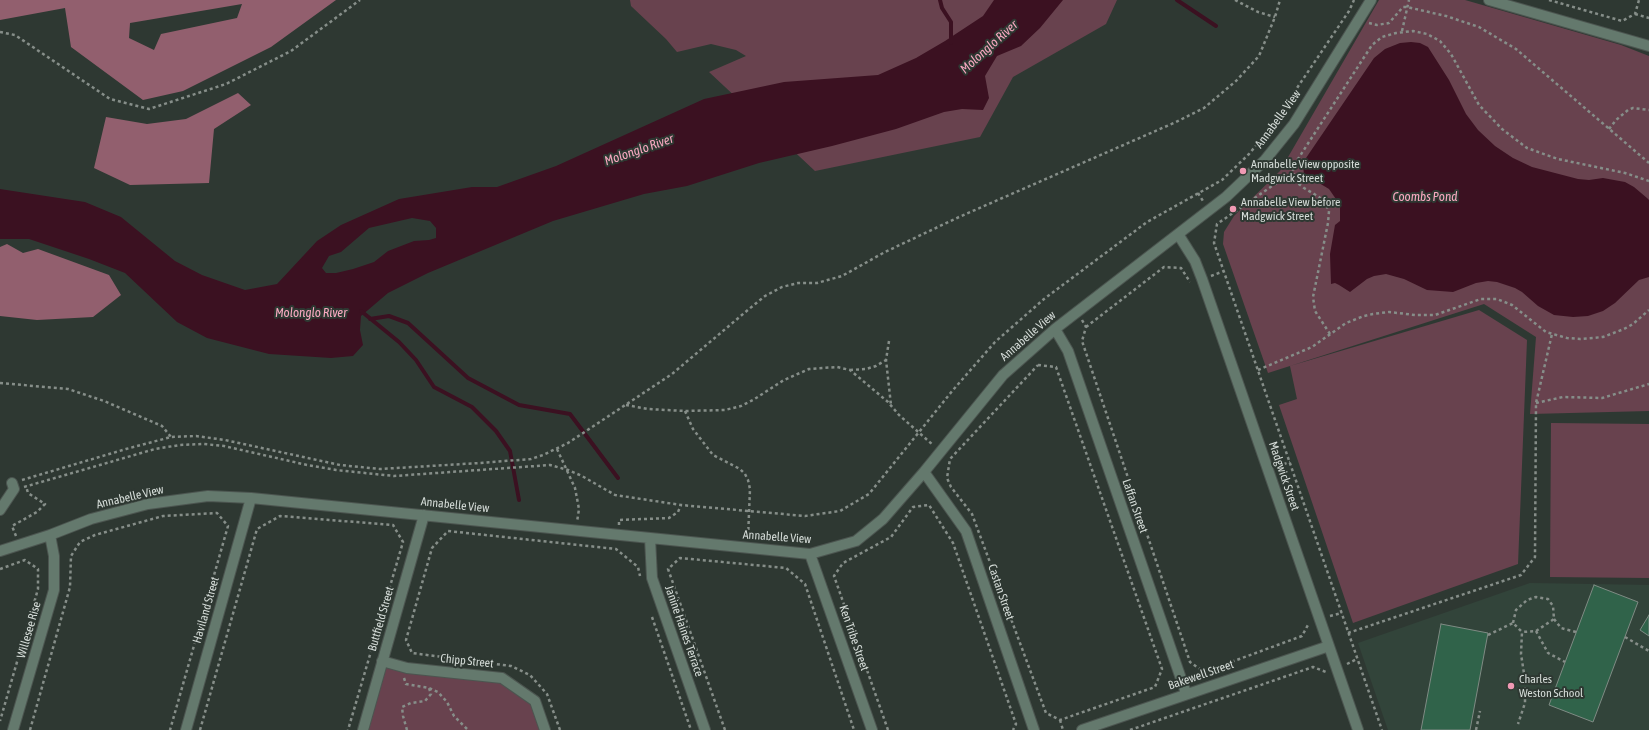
<!DOCTYPE html>
<style>
body{margin:0}
canvas{display:block;background:#2e3832}
</style>
<canvas width="1649" height="730"></canvas>
<script>
const ctx = document.querySelector('canvas').getContext('2d');
ctx.lineJoin = 'round';
function paint(path, color) { ctx.fillStyle = color; ctx.fill(path, 'evenodd'); }
const poly = rows => new Path2D(rows.map(r => 'M' + r).join(''));
function trace(path, color, width, dash) { ctx.strokeStyle = color; ctx.lineWidth = width; ctx.lineCap = dash ? 'butt' : 'round'; ctx.setLineDash(dash || []); ctx.stroke(path); }
function label(font, color, halo, rows, align = 'center') {
  ctx.font = font + ' "Asap Condensed",sans-serif'; ctx.lineWidth = 4; ctx.setLineDash([]); ctx.textBaseline = 'middle'; ctx.strokeStyle = halo; ctx.fillStyle = color; for (const [text, x, y, turn = 0] of rows) {
    ctx.save(); ctx.translate(x, y); ctx.rotate((+turn || 0) * Math.PI / 180); ctx.textAlign = isNaN(turn) ? turn : align; if (halo) ctx.strokeText(text, 0, 0); ctx.fillText(text, 0, 0); ctx.restore();
  }
}
const built = poly([
 [1530,583,1649,585,1649,730,1388,730,1358,643]
]);
const green = poly([
 [630,0,1117,0,1106,24,1013,77,980,137,815,171,709,72,746,56,736,50,711,44,677,52,666,39,631,6],
 [1379,0,1465,0,1621,45,1649,56,1649,411,1530,414,1536,337,1484,304,1268,373,1223,244,1224,232,1234,216,1280,171],
 [1479,310,1527,340,1518,564,1353,623,1279,405,1297,399,1290,366],
 [1551,423,1649,424,1649,578,1550,577],
 [382,661,502,678,535,701,545,730,363,730]
]);
const forest = poly([
 [0,0,336,0,271,47,183,91,143,100,71,47,65,8,0,20],
 [242,4,237,18,161,34,154,50,129,38,130,23],
 [238,93,251,105,214,129,209,183,130,185,94,168,106,117,147,124,186,119],
 [7,244,23,253,38,249,109,275,121,295,93,317,37,320,0,316,0,247]
]);
const water = poly([
 [994,0,1063,0,1040,28,1021,46,997,56,985,76,989,98,983,110,962,109,944,112,896,129,832,146,759,163,687,186,644,194,553,221,428,273,388,293,361,316,360,330,363,345,353,356,331,358,269,354,207,338,177,322,125,273,89,259,29,239,0,239,0,189,85,202,121,217,175,261,202,275,245,290,277,284,317,241,341,225,399,199,472,187,497,187,556,166,704,99,784,82,878,75,916,58,945,41,983,16],
 [412,218,430,221,436,228,436,238,429,240,414,241,388,251,374,262,353,269,336,273,326,273,322,268,329,256,341,252,369,228],
 [1411,42,1420,43,1428,47,1449,80,1466,114,1478,130,1495,146,1513,158,1532,167,1578,179,1589,180,1603,178,1625,182,1634,187,1647,198,1649,200,1649,277,1639,280,1615,303,1603,311,1588,316,1573,317,1554,315,1538,306,1522,292,1515,288,1497,282,1488,281,1476,283,1453,292,1427,290,1404,279,1386,274,1374,276,1367,279,1350,292,1339,285,1335,283,1331,284,1330,254,1335,225,1340,221,1340,205,1329,189,1304,174,1303,166,1304,161,1374,58,1385,49,1400,43]
]);
const stream = poly([
 [940,0,942,8,951,22,951,43],
 [1177,0,1216,26],
 [361,311,399,342,416,360,434,387,472,407,496,431,510,451,519,500],
 [370,319,389,316,408,323,468,378,519,405,570,414,618,478]
]);
const building = poly([
 [1594,585,1638,602,1593,722,1549,705,1594,585],
 [1649,615,1649,636,1640,630,1649,615],
 [1441,624,1488,633,1470,730,1421,730,1441,624]
]);
const path = poly([
 [1235,0,1258,12,1275,17],
 [1549,0,1622,21,1635,14,1639,0],
 [1635,14,1649,18],
 [1369,23,1377,25,1389,23,1403,7,1407,7,1446,16,1479,27,1516,49,1649,163],
 [1402,31,1409,0],
 [0,32,15,35,110,99,149,109,226,84,291,51,360,0],
 [1609,129,1616,120,1628,110,1633,108,1649,110],
 [1294,178,1275,184,1217,224,1214,243,1382,730],
 [1198,193,1203,201],
 [1211,276,1224,271],
 [1082,320,1086,327,1082,341,1190,662,1204,672,1302,636,1309,623],
 [1086,327,1164,267,1181,268,1190,282],
 [1330,334,1315,311,1313,297,1328,223,1329,211,1325,203,1319,197,1304,188,1295,181,1293,170,1296,162,1372,45,1382,37,1396,33,1413,31,1427,34,1440,41,1451,54,1479,105,1502,129,1527,148,1558,159,1625,173,1649,181],
 [889,341,886,360,891,405],
 [1038,365,1056,367,1162,669,1155,687,1060,720,1046,713,972,514,951,487,947,478,950,459,1038,365],
 [850,370,866,369,876,366,886,360],
 [1258,370,1312,347,1346,323,1364,316,1373,314,1389,312,1415,315,1435,315,1481,299,1497,299,1512,305,1546,332,1567,338,1580,339,1603,337,1624,329,1633,324,1649,310],
 [0,383,68,389,104,401,162,426,171,437],
 [1536,403,1563,397,1602,398,1649,384],
 [626,405,648,409,685,411,725,410,741,406,753,400,784,380,809,369,837,367,850,370,888,402,899,415,933,445],
 [685,411,693,429,713,455,740,469,745,474,748,480,750,489,748,538],
 [557,449,575,488,579,509,577,522],
 [1278,466,1290,462],
 [22,480,126,449,171,437,196,436,225,440,340,465,380,469,480,463,531,459,543,455,568,443,672,374,749,309,765,296,782,287,798,283,817,283,842,276,885,252,959,217,1176,122,1204,108,1236,81,1259,56,1275,17,1280,0],
 [24,487,155,449,180,445,204,444,224,446,307,465,336,470,394,476,550,465,568,470,582,476,615,495,681,505,805,516,840,511,869,494,953,390,995,342,1044,299,1147,222,1222,180,1249,154,1268,131,1349,11,1354,0],
 [619,525,619,520,669,518,678,512,681,505],
 [16,536,12,526,37,512,45,504,28,493,26,486],
 [0,569,25,560,38,569,38,589,0,721],
 [1330,616,1342,613],
 [652,617,691,730],
 [1554,619,1561,628,1576,632],
 [1513,623,1516,610,1527,600,1536,597,1548,599,1553,606,1554,619,1536,631,1522,632],
 [1536,631,1548,653,1565,662],
 [1348,633,1521,575,1535,557,1536,403,1552,334],
 [1488,635,1513,623,1522,632,1521,654,1525,680,1525,703,1518,724],
 [1625,637,1649,651],
 [1347,664,1357,659],
 [404,678,406,684,429,688,438,692,447,702,454,716,468,730],
 [1060,720,1063,730],
 [30,730,70,587,71,556,80,542,95,535,163,516,217,513,228,526,170,730],
 [200,730,257,529,280,516,393,525,403,542,348,730],
 [407,730,403,716,402,707,411,703,425,701,431,694,429,688],
 [560,730,547,694,530,675,511,666,412,653,406,640,432,548,448,531,616,549,638,567,640,576],
 [725,730,668,569,680,558,786,568,805,584,854,730],
 [888,730,834,576,843,563,891,537,913,507,929,505,953,543,1016,724,1013,730],
 [1130,730,1313,667,1326,672,1326,674],
 [1476,730,1480,711]
]);
const minor = poly([
 [1489,0,1649,46],
 [1178,234,1195,261,1202,279,1358,730],
 [1055,329,1068,351,1186,693],
 [924,472,966,531,1034,730],
 [0,510,14,489,12,483],
 [650,538,652,578,705,730],
 [0,551,50,535,91,519,148,504,208,496,251,498,810,554,856,541,883,519,924,472,1003,375,1055,329,1226,197,1265,160,1294,124,1371,0],
 [810,554,872,730],
 [382,661,407,668,502,678,535,701,545,730],
 [13,730,54,590,54,556,50,535],
 [186,730,251,498],
 [363,730,424,515],
 [1082,730,1329,646]
]);
const markers = [
 [1243,171,4,"#f09ab4"],
 [1233,209,4,"#f09ab4"],
 [1511,686,4,"#f09ab4"]
];
const streetNames = [
 ["Annabelle View",1278,119,-54],
 ["Annabelle View",1028,336,-41],
 ["Madgwick Street",1284,476,71],
 ["Annabelle View",130,497,-13],
 ["Annabelle View",455,505,6],
 ["Laffan Street",1135,506,71],
 ["Annabelle View",777,537,4],
 ["Castan Street",1001,592,71],
 ["Haviland Street",206,610,-74],
 ["Buttfield Street",381,619,-74],
 ["Willesee Rise",29,630,-74],
 ["Janine Haines Terrace",684,631,71],
 ["Ken Tribe Street",854,638,71],
 ["Chipp Street",467,661,6],
 ["Bakewell Street",1201,675,-19]
];
const poiNames = [
 ["Annabelle View opposite",1251,164],
 ["Madgwick Street",1251,178],
 ["Annabelle View before",1241,202],
 ["Madgwick Street",1241,216],
 ["Charles",1519,679],
 ["Weston School",1519,693]
];
const waterNames = [
 ["Molonglo River",989,47,-42],
 ["Molonglo River",639,150,-19],
 ["Coombs Pond",1425,197],
 ["Molonglo River",311,313]
];
paint(built, '#32443a');
paint(green, '#68424e');
paint(forest, '#925f6e');
paint(water, '#3b1121');
trace(stream, '#3b1121', 4);
paint(building, '#30634a');
trace(building, '#7f8b84', 1);
trace(minor, '#4c5550', 12);
trace(path, '#868e89', 2.5, [3, 3]);
trace(minor, '#64796d', 10);
for (const [x, y, r, color] of markers) { const dot = new Path2D(); dot.arc(x, y, r, 0, 2 * Math.PI); ctx.fillStyle = color; ctx.fill(dot); trace(dot, '#2e3832', 1.5); }
label('12px', '#d4dbd7', '#2e3832', streetNames);
label('12px', '#d4dbd7', '#2e3832', poiNames, 'left');
label('italic 13px', '#f9a9c1', '#2e3832', waterNames);
</script>
